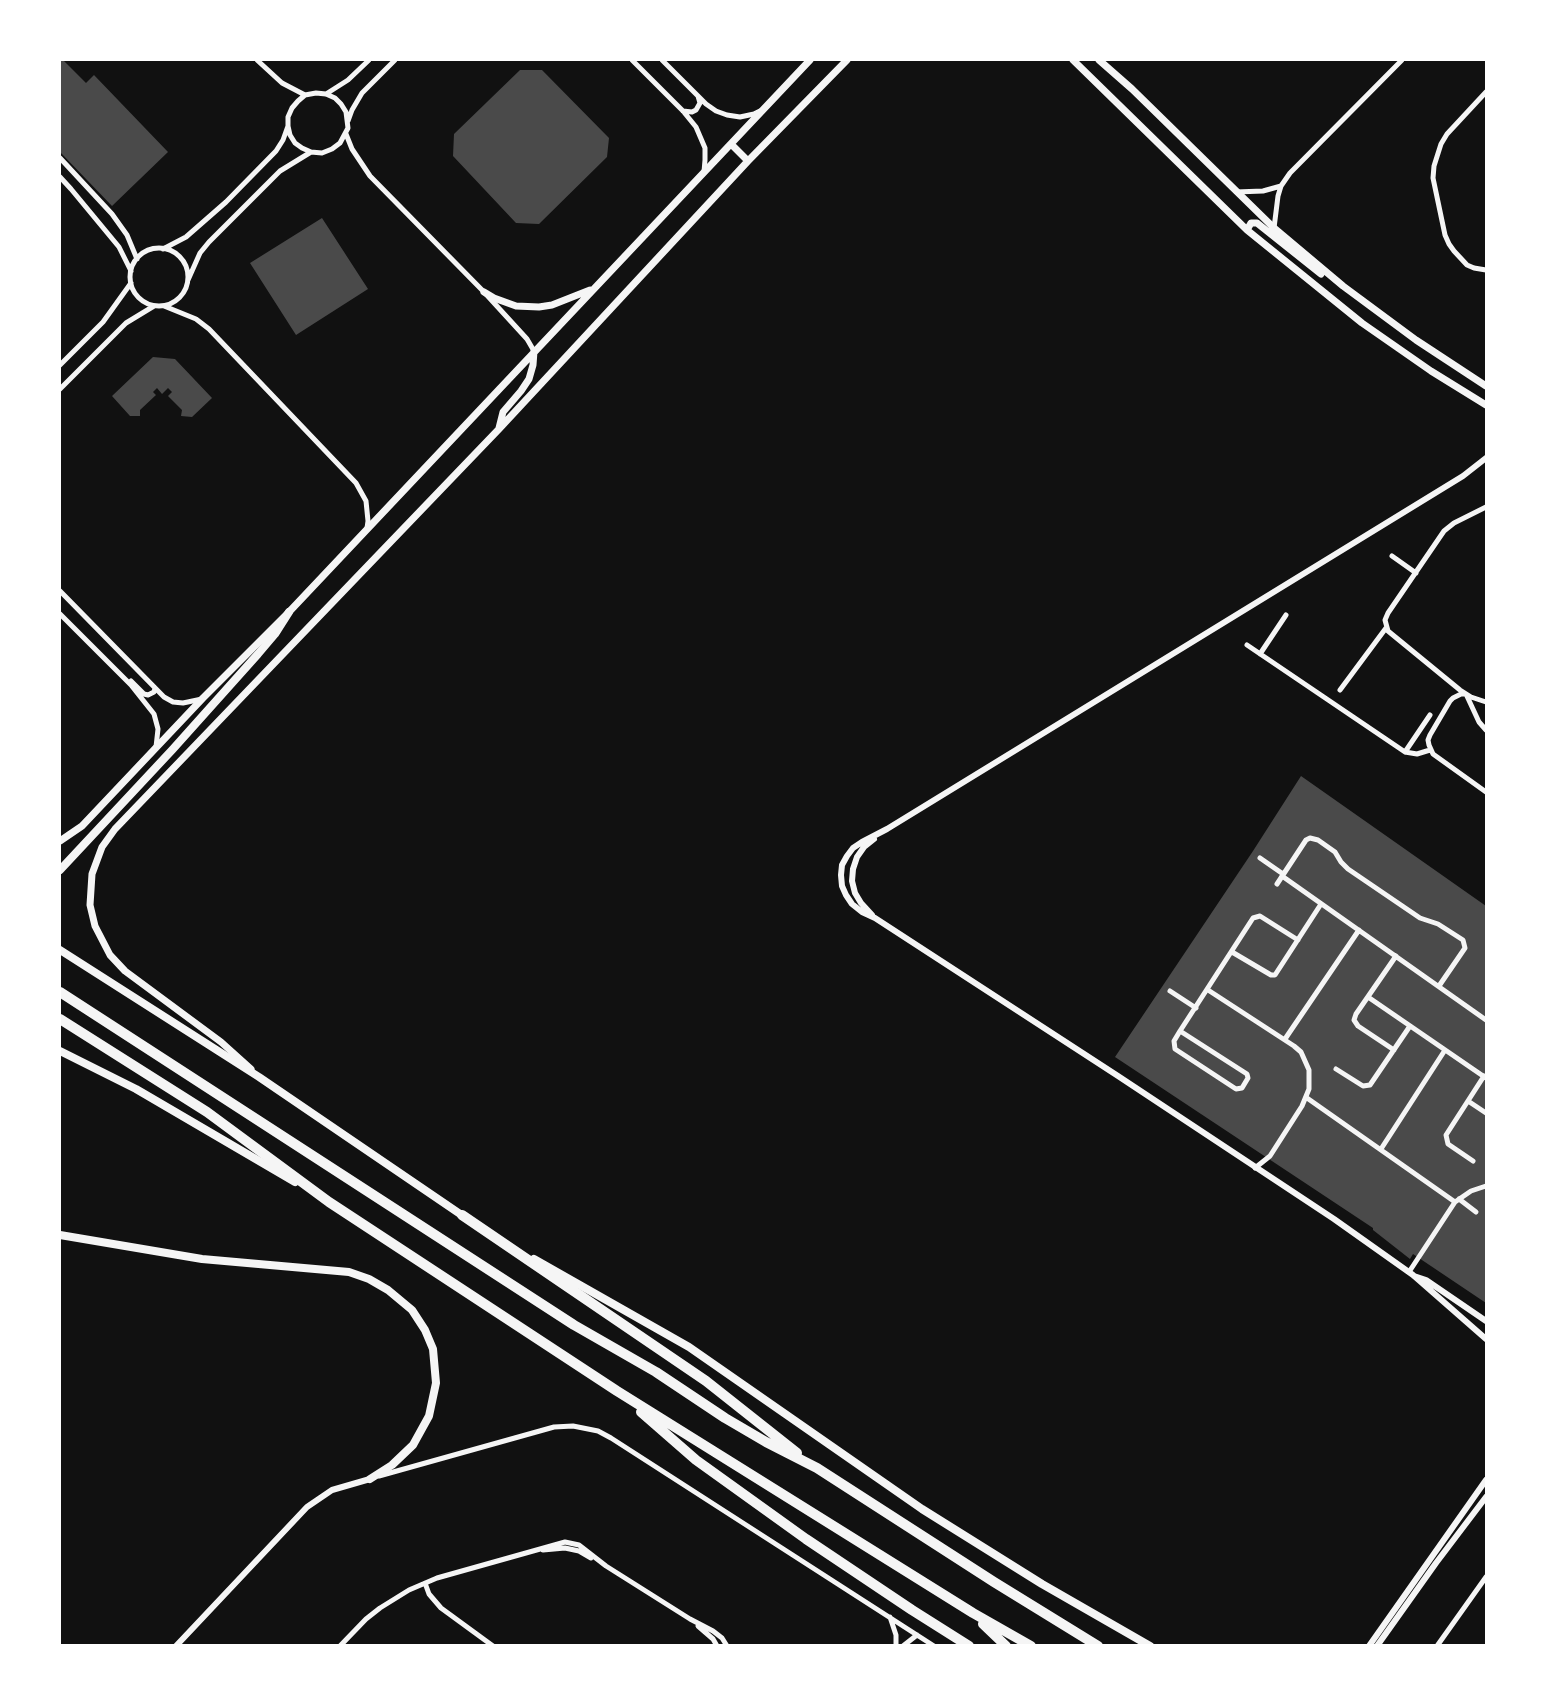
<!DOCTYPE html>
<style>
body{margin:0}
#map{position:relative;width:1546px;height:1705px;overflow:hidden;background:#111;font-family:"Fira Sans",sans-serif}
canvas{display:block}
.frame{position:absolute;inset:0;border:61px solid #fff;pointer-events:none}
</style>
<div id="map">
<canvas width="1546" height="1705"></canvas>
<div class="frame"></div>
</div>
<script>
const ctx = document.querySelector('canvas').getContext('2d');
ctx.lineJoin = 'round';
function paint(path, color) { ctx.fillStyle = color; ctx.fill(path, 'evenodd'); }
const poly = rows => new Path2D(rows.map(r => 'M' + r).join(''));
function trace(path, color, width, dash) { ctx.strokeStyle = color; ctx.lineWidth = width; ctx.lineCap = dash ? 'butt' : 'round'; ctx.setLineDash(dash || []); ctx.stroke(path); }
const building = poly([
 [60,60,63,60,86,83,94,75,168,152,112,206,60,152],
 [520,70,542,70,609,138,607,157,539,224,516,223,453,156,454,134],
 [322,218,368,289,296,335,250,263],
 [153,357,175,359,212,398,192,417,181,416,182,410,168,396,172,392,168,388,162,394,157,388,153,392,156,395,140,410,140,416,130,416,112,396],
 [1301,776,1486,906,1486,1303,1413,1254,1410,1259,1373,1230,1373,1228,1115,1057,1253,851]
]);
const minor = poly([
 [257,60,282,83,305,95],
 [632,60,683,111,696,127,705,148,705,160,704,172],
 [662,60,706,104,716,111,727,115,740,117,754,114,760,111],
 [1486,92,1447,134,1441,144,1434,166,1433,178,1445,235,1449,244,1454,251,1467,265,1474,268,1486,270],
 [326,94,348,80,369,60],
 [683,111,692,112,696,110,700,103,698,96],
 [348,121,352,110,362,93,395,60],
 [346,134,352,149,370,176,484,292,527,339,534,351],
 [60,158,112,214,127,235,137,259],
 [60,177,71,189,119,247,131,271],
 [1236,192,1263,191,1281,186],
 [1274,228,1278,196,1281,186,1290,173,1402,60],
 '130 277a29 29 0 1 1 58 0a29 29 0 1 1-58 0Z',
 [163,249,186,237,226,202,276,151,283,140,288,126],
 [188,280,200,253,209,242,280,171,311,152,322,153,332,149,340,143,348,128,346,112,341,104,335,98,326,94,316,93,305,95,298,101,292,108,288,117,288,126,290,135,295,143,302,148,311,152],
 [164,306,196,319,209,329,356,483,366,501,368,521,367,528],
 [60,365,103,322,131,283],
 [60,389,126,323,154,306],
 [1486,507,1454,523,1444,531,1388,613,1385,620,1388,631,1460,690,1471,697,1486,702],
 [1392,556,1416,573],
 [60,591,164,697,173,702,183,703,202,699],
 [60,614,131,685,154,714,158,729,156,747],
 [1247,645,1405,752,1417,754,1430,750],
 [1260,654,1286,615],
 [131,681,144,694,148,695,154,692,155,688],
 [1340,690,1386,628],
 [1486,730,1479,722,1466,694,1461,694,1453,698,1450,701,1430,735,1428,740,1429,745,1433,754,1486,792],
 [1405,752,1430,715],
 [1260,858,1283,874],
 [1282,876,1486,1020],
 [1277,884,1306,840,1310,838,1318,840,1335,852,1341,862,1348,869,1420,918,1438,924,1463,940,1465,948,1439,986],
 [1232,952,1271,975,1275,975,1321,904],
 [1208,990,1294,1046,1301,1052,1309,1070,1309,1089,1302,1106,1270,1156,1255,1168],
 [1170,991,1196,1008],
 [1368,997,1486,1078],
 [1180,1031,1247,1074,1248,1078,1242,1088,1236,1089,1175,1049,1174,1041,1180,1031],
 [1180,1031,1253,918,1260,916,1298,940],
 [1285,1039,1359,930],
 [1394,1050,1358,1026,1354,1020,1356,1014,1396,956],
 [1336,1069,1363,1086,1370,1085,1410,1026],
 [1307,1098,1455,1202],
 [1468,1101,1486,1113],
 [1381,1149,1445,1050],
 [1473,1161,1448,1144,1446,1135,1484,1076],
 [1459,1199,1476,1212],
 [1409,1272,1455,1202,1471,1191,1486,1186],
 [379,1476,554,1427,573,1426,598,1431,611,1438,934,1646],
 [543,1550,565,1548,579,1551,591,1558],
 [425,1583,429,1594,441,1608,493,1646],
 [890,1617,896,1635,896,1646],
 [698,1626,713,1639,717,1646],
 [340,1646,366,1619,380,1608,409,1590,437,1578,565,1542,579,1545,606,1566,690,1619,713,1631,722,1638,727,1646],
 [903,1646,917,1635],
 [1437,1646,1486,1577]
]);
const tertiary = poly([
 [1486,458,1463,476,887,829,862,842,853,848,847,856,842,865,841,875,842,886,846,895,852,904,862,912,875,918,1118,1076,1334,1219,1413,1275,1486,1339],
 [872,915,861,903,855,893,852,881,853,869,857,857,864,847,874,839],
 [1414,1276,1426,1280,1486,1321],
 [176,1646,307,1507,332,1490,370,1479],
 [1369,1646,1486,1480],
 [1377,1646,1436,1563,1486,1497]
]);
const secondary = poly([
 [1073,60,1247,230,1362,323,1431,371,1486,405],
 [1099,60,1132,89,1274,228,1343,286,1416,340,1486,386],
 [731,144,748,161],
 [1247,230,1251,223,1257,223,1321,274],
 [484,292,494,298,516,306,539,307,552,305,590,290],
 [499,428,503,412,521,391,529,379,533,365,534,351],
 [60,841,82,826,203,698,289,612,810,60],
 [251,1069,221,1042,125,971,110,955,95,926,90,905,92,874,102,847,115,829,499,429,748,161,847,60]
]);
const primary = poly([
 [60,870,173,749,258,654,275,634,289,612],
 [60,950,259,1077,466,1218],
 [60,1051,136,1089,295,1182],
 [60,1235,202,1259,349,1272,369,1279,388,1290,412,1310,425,1330,433,1349,436,1383,429,1416,413,1445,392,1465,370,1479],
 [534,1259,689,1347,922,1509,1042,1584,1150,1646]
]);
const motorway = poly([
 [60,992,574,1325,656,1372,725,1418,766,1442,817,1468,994,1582,1098,1646],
 [60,1019,207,1112,329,1202,617,1391,973,1613,1031,1646],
 [462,1215,706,1381,797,1453],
 [641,1412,696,1460,806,1539,912,1610,969,1646],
 [983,1624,1006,1646]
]);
paint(building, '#4a4a4a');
trace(minor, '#f5f5f5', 5);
trace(tertiary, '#f5f5f5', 6);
trace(secondary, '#f5f5f5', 7);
trace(primary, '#f5f5f5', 8);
trace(motorway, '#f5f5f5', 10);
</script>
